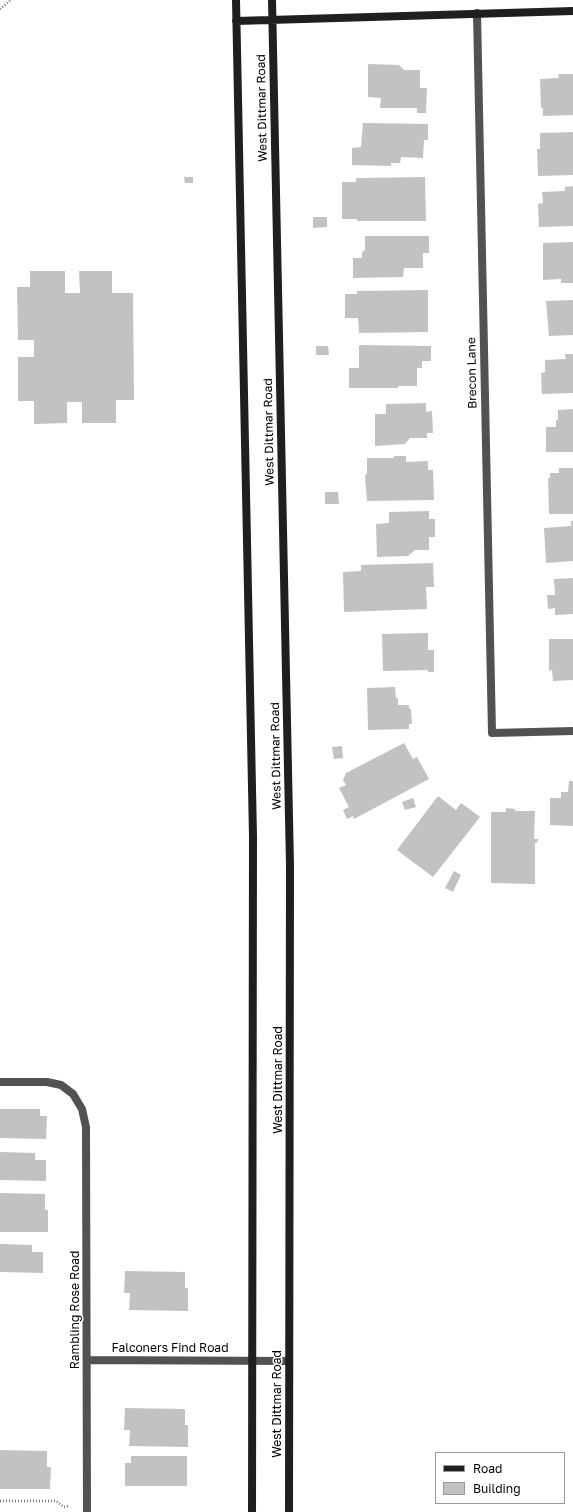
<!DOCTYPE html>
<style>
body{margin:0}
#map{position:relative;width:573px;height:1512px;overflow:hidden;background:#fff;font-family:"Golos Text",sans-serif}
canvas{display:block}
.legend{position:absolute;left:435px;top:1452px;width:130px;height:52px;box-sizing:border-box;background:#fff;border:1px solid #999;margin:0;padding:5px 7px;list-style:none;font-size:12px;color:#000}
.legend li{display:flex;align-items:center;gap:8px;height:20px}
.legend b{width:20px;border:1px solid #999}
</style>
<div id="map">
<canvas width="573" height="1512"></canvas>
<ul class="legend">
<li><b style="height:5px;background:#1f1f1f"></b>Road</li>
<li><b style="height:11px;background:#c2c2c2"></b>Building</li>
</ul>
</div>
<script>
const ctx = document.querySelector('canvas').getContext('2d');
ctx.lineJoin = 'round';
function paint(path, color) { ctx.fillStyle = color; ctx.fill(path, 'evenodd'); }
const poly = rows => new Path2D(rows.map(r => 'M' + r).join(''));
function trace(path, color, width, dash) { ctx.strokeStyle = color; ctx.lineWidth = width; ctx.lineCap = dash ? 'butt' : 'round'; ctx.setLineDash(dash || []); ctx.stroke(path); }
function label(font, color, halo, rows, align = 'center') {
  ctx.font = font + ' "Golos Text",sans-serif'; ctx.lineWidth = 3; ctx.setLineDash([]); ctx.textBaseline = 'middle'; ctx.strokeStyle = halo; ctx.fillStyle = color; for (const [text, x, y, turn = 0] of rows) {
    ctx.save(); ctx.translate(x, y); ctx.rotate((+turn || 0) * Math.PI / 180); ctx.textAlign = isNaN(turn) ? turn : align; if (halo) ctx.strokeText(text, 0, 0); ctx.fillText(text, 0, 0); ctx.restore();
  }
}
const building = poly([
 [368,64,399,65,404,70,420,70,420,88,427,88,426,113,417,113,417,108,380,108,381,98,368,97],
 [558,74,573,74,573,115,543,116,543,108,541,108,540,79,559,78],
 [363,123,428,124,428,140,424,140,423,158,401,157,400,163,391,163,391,166,352,165,352,148,361,147],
 [573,132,573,175,538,176,537,149,540,149,540,133],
 [184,177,193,177,193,183,185,183],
 [425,177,426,221,357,221,357,219,342,219,342,182,356,182,356,178],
 [573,186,573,226,539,227,538,204,543,203,542,192,565,191,565,187],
 [313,217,327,217,327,227,313,228],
 [365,236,429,236,429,253,423,253,423,268,404,268,403,277,353,278,353,258,362,258,362,252,365,250],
 [573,242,573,283,561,283,561,279,543,280,543,243],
 [30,271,65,271,65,293,80,293,79,271,112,271,112,293,133,293,134,400,116,400,116,423,82,423,82,402,67,402,67,423,34,424,34,401,18,401,18,357,34,357,34,340,18,340,17,287,30,287],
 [428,290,428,332,359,333,358,318,345,318,345,294,357,294,357,291],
 [573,300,573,335,549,336,546,301],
 [359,345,431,346,431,361,422,361,422,368,417,368,417,386,398,386,398,388,349,388,349,368,359,368],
 [316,346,328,346,329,355,316,355],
 [565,354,573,354,573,393,542,394,541,373,545,372,545,360,566,359],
 [426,403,426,412,432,411,433,433,427,433,427,438,410,438,405,444,375,446,375,414,386,414,386,404],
 [573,409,573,452,546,452,546,427,556,427,556,420,558,420,558,410],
 [394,456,406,456,406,462,428,461,428,470,433,470,434,500,367,501,365,476,367,473,367,458,394,458],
 [559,468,573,468,573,514,549,514,548,478,550,478,550,473,559,473],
 [325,492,338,492,339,504,325,504],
 [429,511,429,519,435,519,435,537,429,537,429,550,415,550,408,556,377,557,376,524,389,523,389,512],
 [571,521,573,521,573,561,546,563,544,528,571,526],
 [433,563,434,587,426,587,427,609,344,612,343,572,361,571,361,565],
 [573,578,573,614,555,615,555,608,548,609,547,595,555,595,554,579],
 [428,633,428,650,434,650,434,672,428,672,428,670,383,671,382,634],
 [549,639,573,639,573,680,553,681,552,670,549,671],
 [395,687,396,698,398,698,398,705,409,705,409,709,411,709,412,724,409,724,409,729,368,730,367,688],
 [404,743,413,759,417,757,429,779,354,819,353,816,347,819,343,810,349,807,339,788,346,785,343,780,346,773],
 [342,746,343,758,334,759,332,747],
 [569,781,573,781,573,826,550,825,550,798,561,798,561,792,568,792],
 [438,796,456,810,461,803,480,817,433,877,397,850],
 [413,798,416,807,405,810,402,802],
 [506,808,515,809,515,811,535,811,534,839,538,839,537,843,535,843,535,884,491,883,491,812,506,812],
 [454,871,461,875,453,892,445,888],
 [0,1109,40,1109,40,1116,47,1116,46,1139,0,1138],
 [0,1152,35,1153,35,1160,46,1160,46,1181,0,1180],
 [0,1193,45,1194,45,1210,48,1210,48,1232,0,1232],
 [0,1244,32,1245,32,1252,43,1252,43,1273,0,1272],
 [125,1271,185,1272,185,1288,188,1288,188,1311,129,1310,130,1293,124,1293],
 [125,1408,185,1409,185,1425,188,1425,188,1447,129,1446,130,1430,124,1430],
 [0,1450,47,1451,47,1467,51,1467,50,1489,0,1489],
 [131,1456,187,1456,187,1486,125,1486,125,1463,131,1463]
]);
const path = poly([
 [0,9,11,0],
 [0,1501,56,1501,64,1507,68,1506]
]);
const street = poly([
 [477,13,492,733,573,731],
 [0,1082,47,1082,61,1085,73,1094,82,1109,86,1127,87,1512],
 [87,1360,289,1361]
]);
const secondary = poly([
 [236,0,253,836,252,1512],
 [272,0,290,865,289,1512],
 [236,21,573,11]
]);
const streetNames = [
 ["West Dittmar Road",262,108,-91],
 ["Brecon Lane",472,373,-91],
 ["West Dittmar Road",269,432,-91],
 ["West Dittmar Road",276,756,-91],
 ["West Dittmar Road",278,1080,-90],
 ["Rambling Rose Road",75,1310,-90],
 ["Falconers Find Road",170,1348],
 ["West Dittmar Road",277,1404,-90]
];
paint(building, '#c2c2c2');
trace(path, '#747474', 2.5, [1, 2]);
trace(street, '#525252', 8);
trace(secondary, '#1f1f1f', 8);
label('12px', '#000', '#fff', streetNames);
</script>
